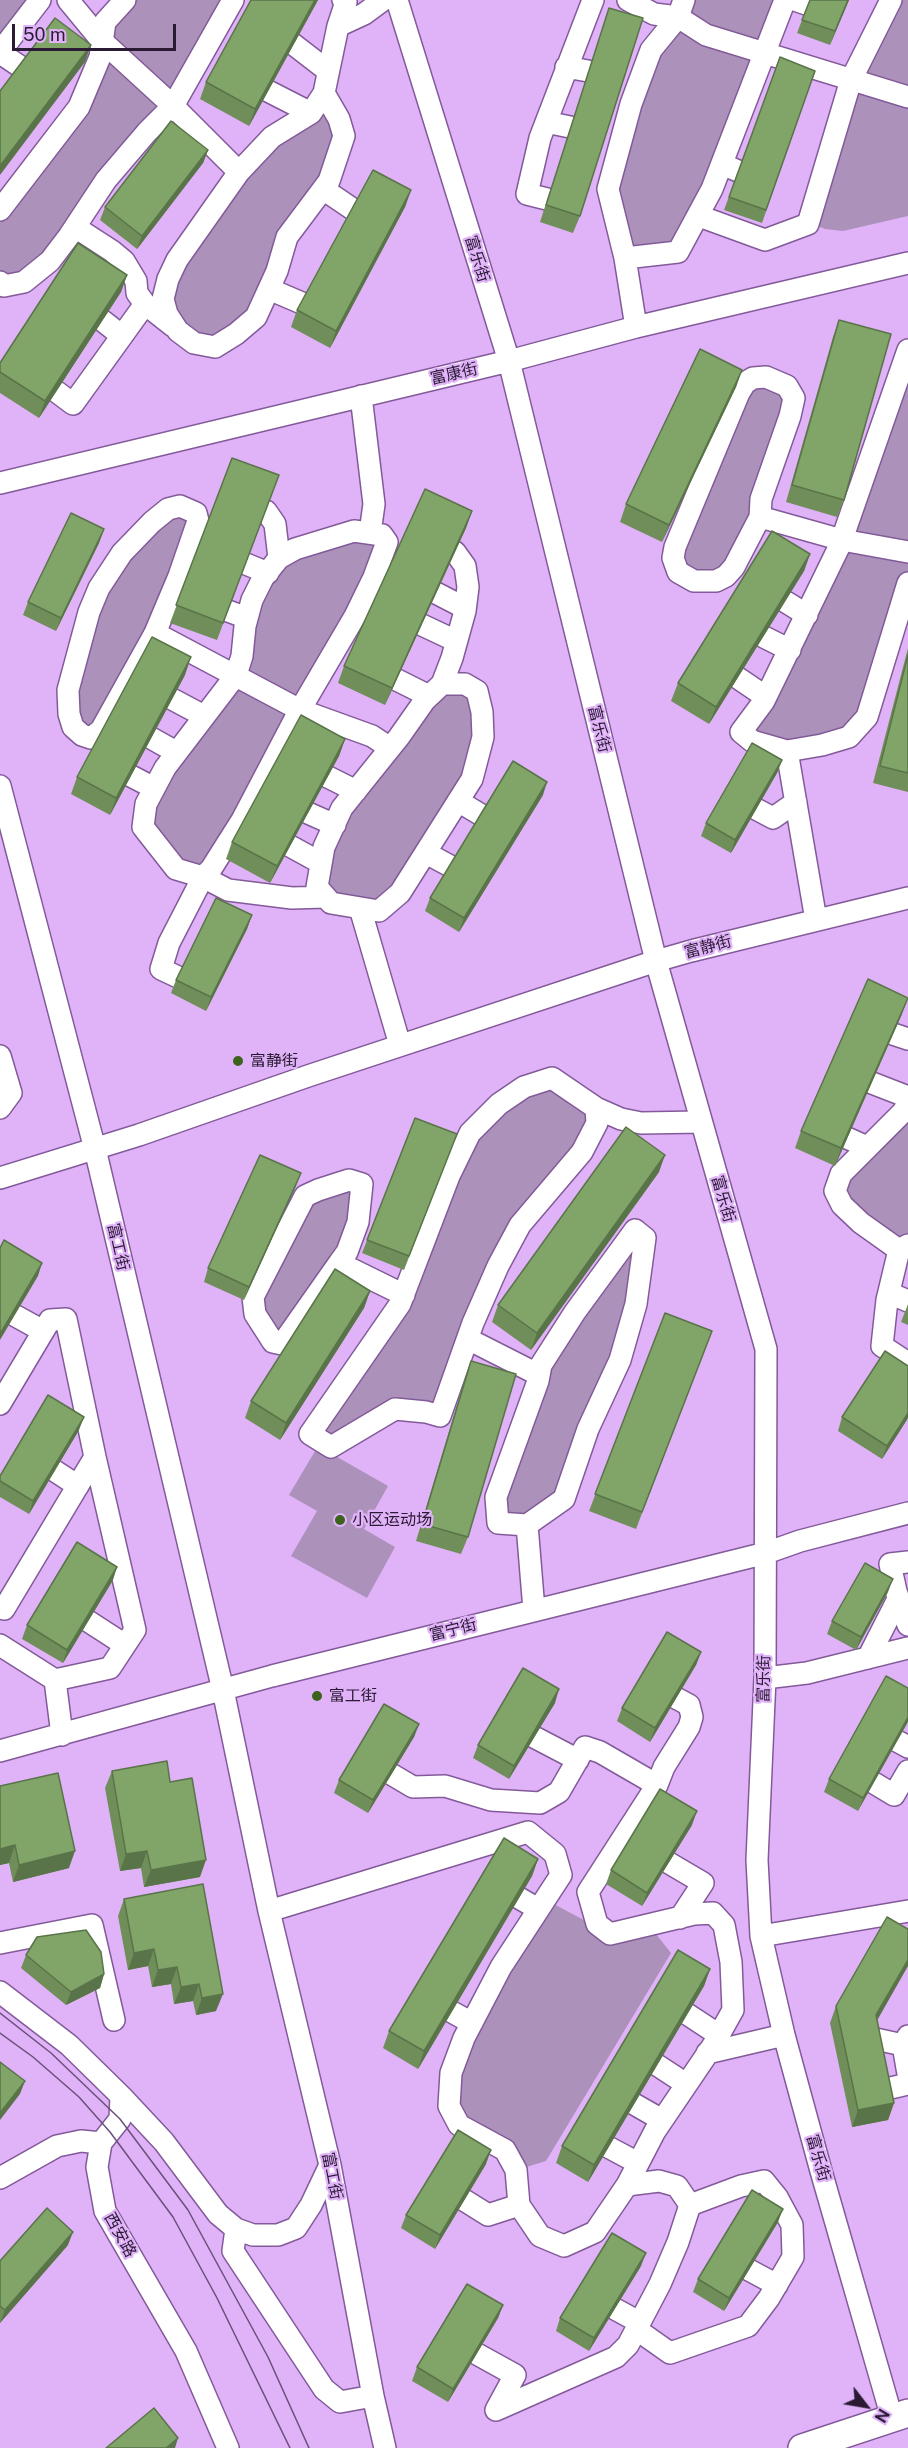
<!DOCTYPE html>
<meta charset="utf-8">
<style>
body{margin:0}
#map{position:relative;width:908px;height:2448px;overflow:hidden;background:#e0b3f9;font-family:"Public Sans",sans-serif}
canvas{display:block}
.north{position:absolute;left:836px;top:2376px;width:60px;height:60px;-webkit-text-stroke:4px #e0b3f9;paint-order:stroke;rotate:121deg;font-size:16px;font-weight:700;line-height:24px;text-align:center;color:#2b1a34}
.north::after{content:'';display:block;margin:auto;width:21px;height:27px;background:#2b1a34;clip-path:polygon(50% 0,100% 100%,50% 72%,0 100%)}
.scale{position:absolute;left:12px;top:24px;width:164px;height:27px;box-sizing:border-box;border:3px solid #2b1a34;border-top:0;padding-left:8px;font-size:18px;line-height:21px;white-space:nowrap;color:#2b1a34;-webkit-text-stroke:4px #e0b3f9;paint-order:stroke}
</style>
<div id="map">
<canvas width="908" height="2448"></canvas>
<div class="north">N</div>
<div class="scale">50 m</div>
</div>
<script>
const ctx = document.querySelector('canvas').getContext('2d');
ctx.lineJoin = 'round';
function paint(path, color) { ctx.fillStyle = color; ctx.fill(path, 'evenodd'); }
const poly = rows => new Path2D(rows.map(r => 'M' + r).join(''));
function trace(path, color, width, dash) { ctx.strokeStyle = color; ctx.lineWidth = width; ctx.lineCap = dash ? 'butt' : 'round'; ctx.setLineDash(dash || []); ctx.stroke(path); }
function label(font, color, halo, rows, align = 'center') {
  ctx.font = font + ' "Public Sans","Noto Sans SC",sans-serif'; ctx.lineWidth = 4.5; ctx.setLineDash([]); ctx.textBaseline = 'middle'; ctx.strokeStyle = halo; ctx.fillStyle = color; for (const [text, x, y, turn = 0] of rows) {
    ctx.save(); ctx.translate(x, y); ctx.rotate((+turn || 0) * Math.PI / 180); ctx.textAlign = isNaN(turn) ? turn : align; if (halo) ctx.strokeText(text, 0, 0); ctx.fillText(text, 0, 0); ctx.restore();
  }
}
const green = poly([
 [0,0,36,0,0,48],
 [128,0,229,0,171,100,103,39],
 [689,0,782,0,763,50,682,16],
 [895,0,908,0,908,94,855,79],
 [678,22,760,57,675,247,630,253,614,191,653,53],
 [103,45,171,106,32,274,0,280,0,214,80,110],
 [855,88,908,102,908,216,843,231,825,229,818,226],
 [324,105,338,136,332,160,254,311,227,336,194,339,170,315,171,281,253,164],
 [908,356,908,549,846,538],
 [754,382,791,399,732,565,694,579,677,547],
 [168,512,189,515,169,594,92,735,74,716,72,706,97,600],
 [353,533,383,543,299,704,240,674,251,626,281,561],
 [844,546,908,556,908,574,864,716,847,735,785,745,746,731],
 [237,680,297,711,209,867,176,867,145,826,149,805],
 [442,685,475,693,470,778,378,907,334,901,319,885,326,847],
 [552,1082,592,1112,590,1129,545,1187,438,1408,426,1404,329,1442,316,1432,374,1348,475,1137,499,1108],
 [908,1108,908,1242,901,1247,844,1204,843,1177],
 [350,1183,357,1221,282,1342,256,1315,306,1198],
 [635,1233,634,1303,562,1496,527,1523,500,1521,539,1383],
 [318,1446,388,1486,364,1529,395,1547,367,1598,291,1556,317,1511,289,1495],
 [550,1902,595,1926,652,1929,671,1953,546,2161,523,2168,463,2122,455,2104,456,2076,476,2026]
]);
const minor = poly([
 [68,0,101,40,173,106,239,172],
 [397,0,509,361,656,961,766,1349,765,1678,757,1860,761,1936,784,2035,821,2171,892,2418],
 [628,0,654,14,678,17,706,35,908,97],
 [795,0,809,5],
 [338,26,346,2,343,0],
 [293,44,328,71],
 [0,52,40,0],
 [0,53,24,69],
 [566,67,588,71],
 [268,91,311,113],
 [324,93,311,113,272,137,239,172,177,260,168,279,163,299,167,314,178,331,194,343,215,347,236,334,256,317,277,271,287,237,329,181,344,136,339,119,324,93,338,26,364,14,383,0],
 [546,122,570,127],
 [722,164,738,171],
 [323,189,354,210],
 [547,199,527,194,540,138,593,0],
 [0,210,79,107,100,57,105,22,125,0],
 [699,216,765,240,808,224,851,80,891,0],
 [75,227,112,251,124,261,136,281,137,293,145,304],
 [625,258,678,252,712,189,785,0],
 [0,282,4,286,24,282,50,261,69,236,106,180,147,132,173,106,233,0],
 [269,289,304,304],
 [103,321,122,336],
 [636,327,625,258,608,189,631,104,651,50,678,17,684,0],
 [908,350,840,545,764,701,741,732,752,741,787,751,822,745,849,737,867,717,908,583],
 [766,377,787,386,794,398,790,416,761,499,760,517,734,567,726,576,716,581,694,581,678,572,673,558,675,547,739,393,745,383,753,378,766,377],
 [57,392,73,404,145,304,173,326],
 [361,396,374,504,370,533],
 [0,483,509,361,636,327,908,263],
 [266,511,275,524,279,558],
 [760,517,842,540,908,552],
 [354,531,382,535,387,542,374,577,355,616,297,715,242,820,211,869,203,877,176,869,143,827,146,804,165,768,236,675,242,656,245,626,252,600,263,578,279,558,295,549,354,531],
 [246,564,268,573],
 [436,593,465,608],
 [786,602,807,615],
 [228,611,247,618],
 [422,625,456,641],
 [155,633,101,730,91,738,82,735,73,727,69,714,68,690,89,612,99,588,122,553,152,522,168,509,180,506,196,513,198,521,179,576,155,633,300,710,372,736,390,748],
 [764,637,790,650],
 [738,678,766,697],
 [397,680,429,696],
 [442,684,465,684,477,691,482,712,483,737,472,779,400,893,379,911,331,903,317,887,324,847,342,808,399,737,425,700,442,684],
 [442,684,452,658,465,611,468,587,465,566,455,552],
 [172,699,204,716],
 [151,738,176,752],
 [787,751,816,920],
 [131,776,154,788],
 [328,777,356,791],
 [0,786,95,1149,223,1690,269,1911,330,2165,373,2396,385,2448],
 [458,801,483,816],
 [756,809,773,818,796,802],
 [308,813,335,825],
 [290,846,321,863],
 [426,853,452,867],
 [360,908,400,1045],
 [178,977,161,969,169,943,203,877,228,890,292,898,325,897],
 [893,1034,908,1039],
 [0,1056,11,1093,0,1108],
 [872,1083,908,1097],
 [908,1103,903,1112,841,1174,835,1191,842,1205,861,1223,899,1250,908,1245],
 [596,1108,597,1123,582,1152,520,1225,498,1266,473,1323,440,1416,426,1412,395,1409,331,1447,310,1434,400,1304,449,1176,470,1133,499,1104,524,1087,552,1078,596,1108,621,1119,641,1123,701,1122],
 [847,1138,867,1147],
 [0,1178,139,1135,308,1076,656,961,691,951,908,898],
 [635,1230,645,1238,636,1304,620,1360,588,1429,564,1499,527,1525,498,1523,496,1497,538,1381,541,1365,575,1312,635,1230],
 [899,1250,887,1300,882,1346,908,1363],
 [339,1263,282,1344,273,1342,255,1314,253,1297,305,1196,318,1190,349,1180,362,1184,358,1222,347,1252,339,1263,404,1295],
 [889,1293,908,1301],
 [14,1315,43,1331],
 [468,1339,539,1375],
 [0,1404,50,1320,66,1319,95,1457,135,1630,110,1668,55,1680],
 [55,1471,78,1486],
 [527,1525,534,1610],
 [908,1562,890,1564,896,1591,908,1625],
 [4,1609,95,1457],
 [88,1621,125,1645],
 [0,1645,55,1680,62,1735],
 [868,1658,898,1599],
 [765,1678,807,1673,908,1648],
 [534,1737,578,1760],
 [897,1741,908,1747],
 [0,1751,272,1676,766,1553,800,1541,908,1513],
 [391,1774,413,1787,445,1786,491,1800,540,1803,559,1792,585,1747,600,1752,657,1785],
 [874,1783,894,1795,908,1771],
 [669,1863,703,1883,680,1918],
 [519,1898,538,1909],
 [269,1911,528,1832,555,1854,561,1875,501,1967,464,2038,451,2073,449,2106,459,2125,505,2150,516,2170,519,2205,540,2236,564,2246,595,2232,627,2185,655,2131,714,2044,733,2010,731,1962,724,1925,713,1913,694,1914,610,1934,597,1924,588,1892,657,1785,664,1767,689,1727,692,1717,689,1705,676,1698],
 [761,1936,908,1911],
 [0,1943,92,1925,114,2020],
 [0,1992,69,2045,121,2096,164,2142,218,2214,236,2229,253,2235,278,2235,296,2228,311,2205,330,2165],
 [452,2012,472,2023],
 [687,2014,719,2035],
 [908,2036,903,2045,908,2074],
 [871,2038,903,2045],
 [707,2053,784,2035],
 [657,2065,686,2084],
 [882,2090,908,2084],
 [121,2096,120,2119,101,2143,97,2167,105,2211,186,2351,228,2448],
 [634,2104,662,2120],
 [608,2147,638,2163],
 [0,2178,57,2146,81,2141,101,2143],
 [464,2200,488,2215,519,2205],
 [236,2229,233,2251,324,2389,340,2402,373,2396],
 [749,2270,777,2285],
 [615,2309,639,2322],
 [636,2329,670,2353,748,2326,769,2298,793,2257,792,2225,777,2197,764,2181,741,2186,690,2205],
 [477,2354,515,2375,496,2410,616,2357,628,2345,660,2284,678,2242,690,2205,677,2186,659,2181,627,2185]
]);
const major = poly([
 [802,2448,908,2413]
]);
const tram = poly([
 [0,2013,51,2053,120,2119,188,2210,268,2357,309,2448],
 [0,2033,33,2057,79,2097,110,2132,173,2217,217,2298,290,2448]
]);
const wall = poly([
 [251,0,318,0,249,126,200,99,206,82],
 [849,0,830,45,797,33,802,20],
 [609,8,580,216,573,233,540,222],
 [780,57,815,71,762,223,724,210],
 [208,150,203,163,137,249,100,220,105,207],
 [411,190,405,207,330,348,291,327,297,310],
 [127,275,121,292,39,418,0,393,0,363],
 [839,320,844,500,837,517,786,502,833,337],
 [742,370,736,387,662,542,620,522,626,504],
 [232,458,279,475,217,640,170,623],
 [472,511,466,528,385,705,338,683,344,666],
 [104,529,99,543,56,631,23,615,28,602],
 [810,554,804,571,709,724,671,701,678,683],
 [908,648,908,792,873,783],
 [185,675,110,815,71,794,77,777],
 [345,739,339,756,270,883,226,859,232,842],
 [782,760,777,773,731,853,701,836,706,823],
 [543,795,459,932,425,911,430,898],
 [252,915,247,929,206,1011,171,993,176,980],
 [902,1014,835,1166,795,1148,801,1131],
 [415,1118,457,1134,404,1270,362,1253],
 [659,1172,531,1350,492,1322,498,1305],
 [296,1186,244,1300,204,1282,208,1268],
 [370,1291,364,1308,280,1440,245,1418,251,1401],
 [908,1304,908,1325,901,1322],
 [665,1313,712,1331,636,1529,589,1511],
 [471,1361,468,1537,461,1554,416,1541,465,1378],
 [842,1417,908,1418,882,1459,838,1431],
 [79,1430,29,1514,0,1497,0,1476],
 [113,1580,63,1663,22,1639,27,1625],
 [888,1592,856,1650,827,1634,832,1621],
 [701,1652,696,1665,650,1742,617,1721,622,1708],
 [908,1688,858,1811,824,1792,829,1779],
 [555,1703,509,1779,473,1758,478,1745],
 [419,1724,414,1737,368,1813,334,1793,339,1780],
 [112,1771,170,1782,200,1877,144,1887,141,1868,120,1871,105,1788],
 [0,1786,69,1868,13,1882,9,1863,0,1865],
 [692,1825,642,1906,606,1884,611,1870],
 [538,1859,532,1876,418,2069,383,2048,389,2031],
 [203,1884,216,2011,196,2015,193,2001,174,2004,171,1984,152,1987,148,1966,128,1970,118,1916,124,1899],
 [26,1955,104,1974,100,1988,66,2005,21,1968],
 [710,1969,704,1986,588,2182,556,2163,562,2146],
 [836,2006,877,2020,894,2103,888,2120,852,2127,830,2023],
 [486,2164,435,2249,401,2228,406,2215],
 [778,2222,724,2311,693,2292,698,2279],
 [68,2245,0,2323,0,2261],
 [641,2266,589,2351,556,2331,560,2318],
 [503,2305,498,2318,448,2402,412,2381,417,2367]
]);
const shadedWall = poly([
 [315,0,318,0,249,126,255,109],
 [848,0,849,0,830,45,835,31],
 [91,45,85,62,0,175,0,166],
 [208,150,203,163,137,249,142,236],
 [411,190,405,207,330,348,336,331],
 [127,275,121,292,39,418,45,401],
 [742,370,736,387,662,542,669,525],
 [472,511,466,528,385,705,392,688],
 [104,529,99,543,56,631,61,618],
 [810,554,804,571,709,724,716,707],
 [191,657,185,675,110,815,116,798],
 [345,739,339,756,270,883,277,866],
 [782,760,777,773,731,853,735,840],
 [547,782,543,795,459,932,464,918],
 [252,915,247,929,206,1011,211,997],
 [908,998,902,1014,835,1166,841,1148],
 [665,1155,659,1172,531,1350,537,1333],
 [301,1173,296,1186,244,1300,249,1287],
 [42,1263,38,1276,0,1340,0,1334],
 [370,1291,364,1308,280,1440,286,1423],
 [908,1413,908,1418,882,1459,887,1446],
 [84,1417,79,1430,29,1514,33,1501],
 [117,1567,113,1580,63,1663,67,1650],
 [893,1579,888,1592,856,1650,861,1637],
 [701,1652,696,1665,650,1742,655,1728],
 [559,1689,555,1703,509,1779,514,1766],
 [908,1717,908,1722,858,1811,863,1798],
 [419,1724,414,1737,368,1813,373,1800],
 [697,1811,692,1825,642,1906,647,1893],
 [15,1845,9,1863,0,1865,0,1849],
 [75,1851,69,1868,13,1882,19,1865],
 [147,1851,141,1868,120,1871,126,1854],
 [538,1859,532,1876,418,2069,424,2051],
 [206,1860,200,1877,144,1887,151,1870],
 [154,1949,148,1966,128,1970,134,1953],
 [908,1960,908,1966,870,2033,876,2015],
 [177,1967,171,1984,152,1987,158,1970],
 [710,1969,704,1986,588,2182,594,2165],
 [104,1974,100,1988,66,2005,71,1992],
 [199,1984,193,2001,174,2004,181,1987],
 [223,1994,216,2011,196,2015,202,1998],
 [25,2081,20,2094,0,2120,0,2113],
 [894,2103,888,2120,852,2127,858,2110],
 [491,2150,486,2164,435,2249,440,2235],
 [783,2209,778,2222,724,2311,729,2298],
 [73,2232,68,2245,0,2323,5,2310],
 [646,2253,641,2266,589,2351,594,2338],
 [503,2305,498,2318,448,2402,453,2389],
 [178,2438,175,2448,166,2448]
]);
const building = poly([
 [251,0,315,0,255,109,206,82,251,0],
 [810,0,848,0,835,31,802,20,810,0],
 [609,8,643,18,580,216,546,205,609,8],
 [55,18,91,45,0,166,0,91,55,18],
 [780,57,815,71,766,210,729,197,780,57],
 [171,121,208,150,142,236,105,207,171,121],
 [373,170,411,190,336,331,297,310,373,170],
 [78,243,127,275,45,401,0,372,0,363,78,243],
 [839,320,891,334,844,500,792,485,839,320],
 [700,349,742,370,669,525,626,504,700,349],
 [232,458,279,475,223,623,176,605,232,458],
 [425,489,472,511,392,688,344,666,425,489],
 [71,513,104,529,61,618,28,602,71,513],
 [772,531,810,554,716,707,678,683,772,531],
 [152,637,191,657,116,798,77,777,152,637],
 [908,655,908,773,880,766,908,655],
 [301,715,345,739,277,866,232,842,301,715],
 [752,743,782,760,735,840,706,823,752,743],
 [513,761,547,782,464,918,430,898,513,761],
 [216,898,252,915,211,997,176,980,216,898],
 [868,979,908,998,841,1148,801,1131,868,979],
 [415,1118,457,1134,409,1256,367,1240,415,1118],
 [626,1127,665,1155,537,1333,498,1305,626,1127],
 [260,1155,301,1173,249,1287,208,1268,260,1155],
 [4,1240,42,1263,0,1334,0,1248,4,1240],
 [335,1269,370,1291,286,1423,251,1401,335,1269],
 [665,1313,712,1331,642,1512,595,1494,665,1313],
 [885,1351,908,1366,908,1413,887,1446,842,1417,885,1351],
 [471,1361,516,1374,468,1537,422,1524,471,1361],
 [48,1395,84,1417,33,1501,0,1481,0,1476,48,1395],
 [77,1542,117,1567,67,1650,27,1625,77,1542],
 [865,1563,893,1579,861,1637,832,1621,865,1563],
 [667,1632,701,1652,655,1728,622,1708,667,1632],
 [523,1668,559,1689,514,1766,478,1745,523,1668],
 [886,1676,908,1688,908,1717,863,1798,829,1779,886,1676],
 [384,1704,419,1724,373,1800,339,1780,384,1704],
 [167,1761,170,1782,192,1778,206,1860,151,1870,147,1851,126,1854,112,1771,167,1761],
 [58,1773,75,1851,19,1865,15,1845,0,1849,0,1786,58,1773],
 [660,1789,697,1811,647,1893,611,1870,660,1789],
 [504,1838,538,1859,424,2051,389,2031,504,1838],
 [203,1884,223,1994,202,1998,199,1984,181,1987,177,1967,158,1970,154,1949,134,1953,124,1899,203,1884],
 [887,1917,908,1929,908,1960,876,2015,894,2103,858,2110,836,2006,887,1917],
 [86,1930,101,1952,104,1974,71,1992,26,1955,37,1937,86,1930],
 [678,1950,710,1969,594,2165,562,2146,678,1950],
 [0,2062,25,2081,0,2113,0,2062],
 [458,2130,491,2150,440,2235,406,2215,458,2130],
 [752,2190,783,2209,729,2298,698,2279,752,2190],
 [47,2208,73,2232,5,2310,0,2306,0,2261,47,2208],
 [612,2233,646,2253,594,2338,560,2318,612,2233],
 [467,2284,503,2305,453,2389,417,2367,467,2284],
 [154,2408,178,2438,166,2448,106,2448,154,2408]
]);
const markers = [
 [238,1061,6,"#3d621b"],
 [340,1520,6,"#3d621b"],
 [317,1696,6,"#3d621b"]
];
const streetNames = [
 ["富乐街",477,259,73],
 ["富康街",454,374,-13],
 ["富乐街",599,729,76],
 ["富静街",708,947,-15],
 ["富乐街",723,1199,74],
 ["富工街",118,1247,77],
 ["富宁街",453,1630,-14],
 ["富乐街",764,1679,-89],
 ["富乐街",818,2158,74],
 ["富工街",332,2176,79],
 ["西安路",120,2235,61]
];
const poiNames = [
 ["富静街",250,1061],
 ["小区运动场",352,1520],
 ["富工街",329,1696]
];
paint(green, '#ac92bb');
trace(minor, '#835a99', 24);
trace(major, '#835a99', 30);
trace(minor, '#fff', 21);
trace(major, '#fff', 27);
trace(tram, '#6a5079', 1.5);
paint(wall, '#6f8e59');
paint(shadedWall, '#5a7449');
paint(building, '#81a568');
trace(building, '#5a7449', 1.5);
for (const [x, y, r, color] of markers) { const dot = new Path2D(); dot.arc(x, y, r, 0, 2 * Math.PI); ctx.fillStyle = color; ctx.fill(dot); trace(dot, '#e0b3f9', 2); }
label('16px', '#2b1a34', '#e0b3f9', streetNames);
label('16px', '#2b1a34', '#e0b3f9', poiNames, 'left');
</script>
